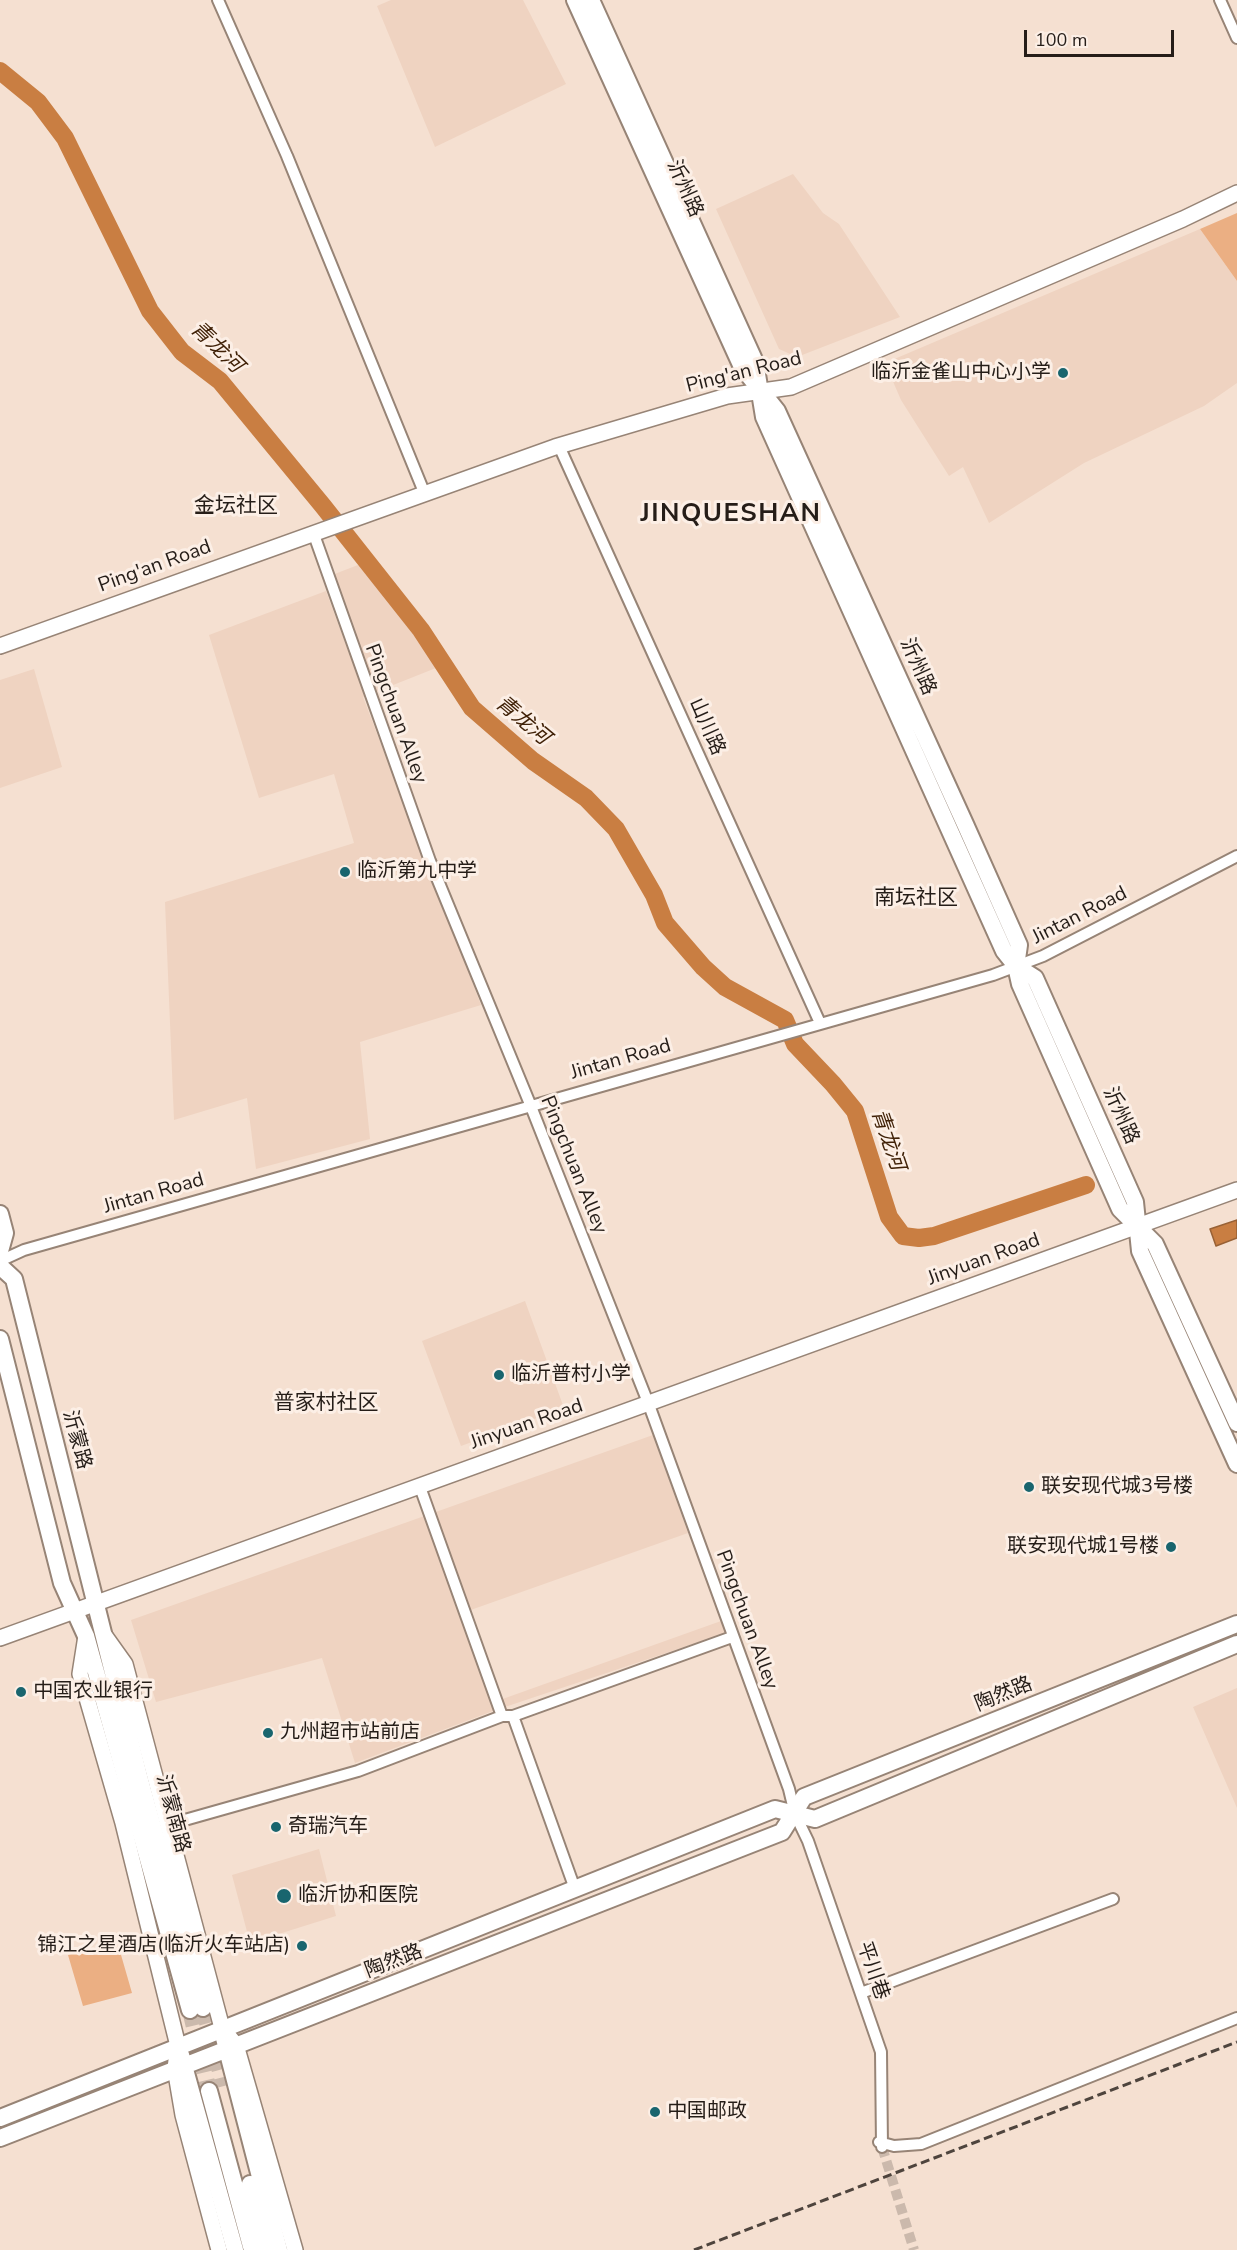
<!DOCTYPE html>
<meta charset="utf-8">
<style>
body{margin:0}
#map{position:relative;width:1237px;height:2250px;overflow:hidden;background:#f5e0d1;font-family:"Nunito Sans",sans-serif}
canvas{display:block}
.scale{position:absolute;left:1024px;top:30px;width:150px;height:27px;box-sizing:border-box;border:3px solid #251d18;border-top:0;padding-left:8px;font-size:18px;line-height:21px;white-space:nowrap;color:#251d18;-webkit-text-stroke:4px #fcefe6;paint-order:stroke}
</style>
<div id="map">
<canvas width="1237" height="2250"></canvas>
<div class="scale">100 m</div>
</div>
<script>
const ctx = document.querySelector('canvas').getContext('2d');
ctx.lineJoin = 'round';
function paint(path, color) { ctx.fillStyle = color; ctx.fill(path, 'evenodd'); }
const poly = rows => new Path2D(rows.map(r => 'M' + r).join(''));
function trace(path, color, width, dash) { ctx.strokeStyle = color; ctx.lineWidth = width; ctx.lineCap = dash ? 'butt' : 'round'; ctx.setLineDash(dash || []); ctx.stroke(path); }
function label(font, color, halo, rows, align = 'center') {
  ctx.font = font + ' "Nunito Sans","Noto Sans SC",sans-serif'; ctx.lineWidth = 6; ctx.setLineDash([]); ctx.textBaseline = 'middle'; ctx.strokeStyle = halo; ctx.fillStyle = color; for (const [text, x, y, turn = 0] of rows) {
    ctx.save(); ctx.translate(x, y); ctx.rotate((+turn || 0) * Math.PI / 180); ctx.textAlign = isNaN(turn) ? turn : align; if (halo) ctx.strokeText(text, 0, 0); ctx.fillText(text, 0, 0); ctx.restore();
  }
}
const built = poly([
 [391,0,523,0,566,84,435,147,377,6],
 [793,174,823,213,839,224,900,317,797,357,779,349,716,209],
 [1200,229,1237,281,1237,383,1204,406,1084,463,989,523,963,467,949,476,901,400,885,363],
 [358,565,395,608,436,668,363,697,481,1005,360,1042,370,1139,256,1169,247,1098,174,1120,165,902,354,843,334,774,259,798,209,635,326,591,359,680,370,676,332,575],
 [34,669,62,767,0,788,0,680],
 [525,1301,564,1408,461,1446,422,1341],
 [653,1435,688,1533,465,1612,497,1701,721,1621,726,1633,493,1711,355,1763,322,1658,156,1702,131,1620],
 [1237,1688,1237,1808,1193,1707],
 [319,1849,336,1916,250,1943,232,1875]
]);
const green = poly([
 [1237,213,1237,281,1200,229],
 [117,1941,132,1993,83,2006,68,1955]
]);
const water = poly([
 [1237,1220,1237,1238,1216,1246,1210,1229,1237,1220]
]);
const river = poly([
 [0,71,38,102,65,138,150,311,182,352,220,381,323,506,421,630,472,708,533,761,586,798,616,829,654,895,665,923,703,967,725,987,785,1020,795,1044,833,1084,855,1111,889,1217,903,1236,919,1238,934,1236,1086,1185]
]);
const streetTunnel = poly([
 [882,2147,914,2250]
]);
const primaryTunnel = poly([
 [203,2008,224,2086],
 [190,2010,209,2091]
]);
const street = poly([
 [218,0,287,156,424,492],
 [1220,0,1237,38],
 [559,446,820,1023],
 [313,532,430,861,530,1104,649,1405,789,1789,795,1814,808,1841,881,2052,882,2147],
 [0,1261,24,1250,993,975,1043,956,1237,856],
 [420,1487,502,1716],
 [513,1716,575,1889],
 [167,1825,358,1771,502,1716,513,1716,732,1637],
 [861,1993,1113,1899],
 [879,2142,894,2146,921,2144,1237,2018]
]);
const secondary = poly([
 [0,646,555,447,727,396,791,387,1183,219,1237,193],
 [86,1636,80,1674,123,1823,178,2046,175,2068,183,2115,219,2250],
 [105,1636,125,1664,222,2028,236,2045,295,2250],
 [0,1638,1237,1190]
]);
const primary = poly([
 [575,0,742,367,777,411,965,824,1019,945,1016,966,1020,984,1120,1209,1155,1244,1237,1423],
 [591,0,755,362,764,417,1004,951,1016,966,1035,978,1135,1202,1140,1251,1237,1464],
 [0,1214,5,1233,0,1251],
 [0,1266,14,1279,140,1780,203,2008],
 [0,1339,62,1583,86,1636,190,2010],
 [224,2038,279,2250],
 [181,2055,235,2250],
 [209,2091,252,2250],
 [0,2118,775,1809,815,1819,1237,1644],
 [0,2138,782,1832,804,1797,1237,1624],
 [250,2184,267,2250]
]);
const rail = poly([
 [694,2250,1237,2042]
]);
const markers = [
 [1063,373,6,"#19656e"],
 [345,872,6,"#19656e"],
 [499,1375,6,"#19656e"],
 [1029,1487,6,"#19656e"],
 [1171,1547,6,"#19656e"],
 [21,1692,6,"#19656e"],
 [268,1733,6,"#19656e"],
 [276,1827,6,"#19656e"],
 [284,1896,8,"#19656e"],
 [302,1946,6,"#19656e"],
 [655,2112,6,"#19656e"]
];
const streetNames = [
 ["沂州路",684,189,66],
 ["Ping'an Road",744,373,-14],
 ["Ping'an Road",155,567,-20],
 ["沂州路",917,667,66],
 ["Pingchuan Alley",395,714,70],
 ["山川路",706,727,66],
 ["Jintan Road",1080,916,-27],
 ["Jintan Road",621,1060,-16],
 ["沂州路",1120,1116,66],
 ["Pingchuan Alley",573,1165,68],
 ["Jintan Road",154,1194,-16],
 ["Jinyuan Road",984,1260,-20],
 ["Jinyuan Road",527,1425,-19],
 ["沂蒙路",76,1440,75],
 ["Pingchuan Alley",746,1620,70],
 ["陶然路",1004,1695,-22],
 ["沂蒙南路",172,1814,75],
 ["陶然路",394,1962,-21],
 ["平川巷",872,1971,71]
];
const poiNames = [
 ["临沂金雀山中心小学",1051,373,"right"],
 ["临沂第九中学",357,872],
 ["临沂普村小学",511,1375],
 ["联安现代城3号楼",1041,1487],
 ["联安现代城1号楼",1159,1547,"right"],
 ["中国农业银行",33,1692],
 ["九州超市站前店",280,1733],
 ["奇瑞汽车",288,1827],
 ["临沂协和医院",298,1896],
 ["锦江之星酒店(临沂火车站店)",290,1946,"right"],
 ["中国邮政",667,2112]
];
const waterNames = [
 ["青龙河",216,348,44],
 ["青龙河",522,721,40],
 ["青龙河",887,1140,71]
];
const neighbourhoodNames = [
 ["金坛社区",236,507],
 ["南坛社区",916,899],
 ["普家村社区",326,1404]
];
const districtNames = [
 ["JINQUESHAN",731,515]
];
paint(built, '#efd3c1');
paint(green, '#ebaf83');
paint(water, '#c97e42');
trace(water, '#986135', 1.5);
trace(river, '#c97e42', 18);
trace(streetTunnel, '#cbb9ac', 10, [10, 5]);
trace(primaryTunnel, '#cbb9ac', 16, [16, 8]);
trace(street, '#978476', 14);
trace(secondary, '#978476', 18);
trace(primary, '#978476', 20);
trace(street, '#fff', 10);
trace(secondary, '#fff', 15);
trace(primary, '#fff', 16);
trace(rail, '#4e443d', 3, [9, 4.5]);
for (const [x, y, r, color] of markers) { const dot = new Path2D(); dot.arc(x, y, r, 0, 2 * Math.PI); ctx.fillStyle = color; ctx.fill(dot); trace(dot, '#fcefe6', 2); }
label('20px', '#251d18', '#fcefe6', streetNames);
label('20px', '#251d18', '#fcefe6', poiNames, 'left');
label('italic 21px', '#412208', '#fcefe6', waterNames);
label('21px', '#251d18', '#fcefe6', neighbourhoodNames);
ctx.letterSpacing = '1.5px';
label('bold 26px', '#251d18', '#fcefe6', districtNames);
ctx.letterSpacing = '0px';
</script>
